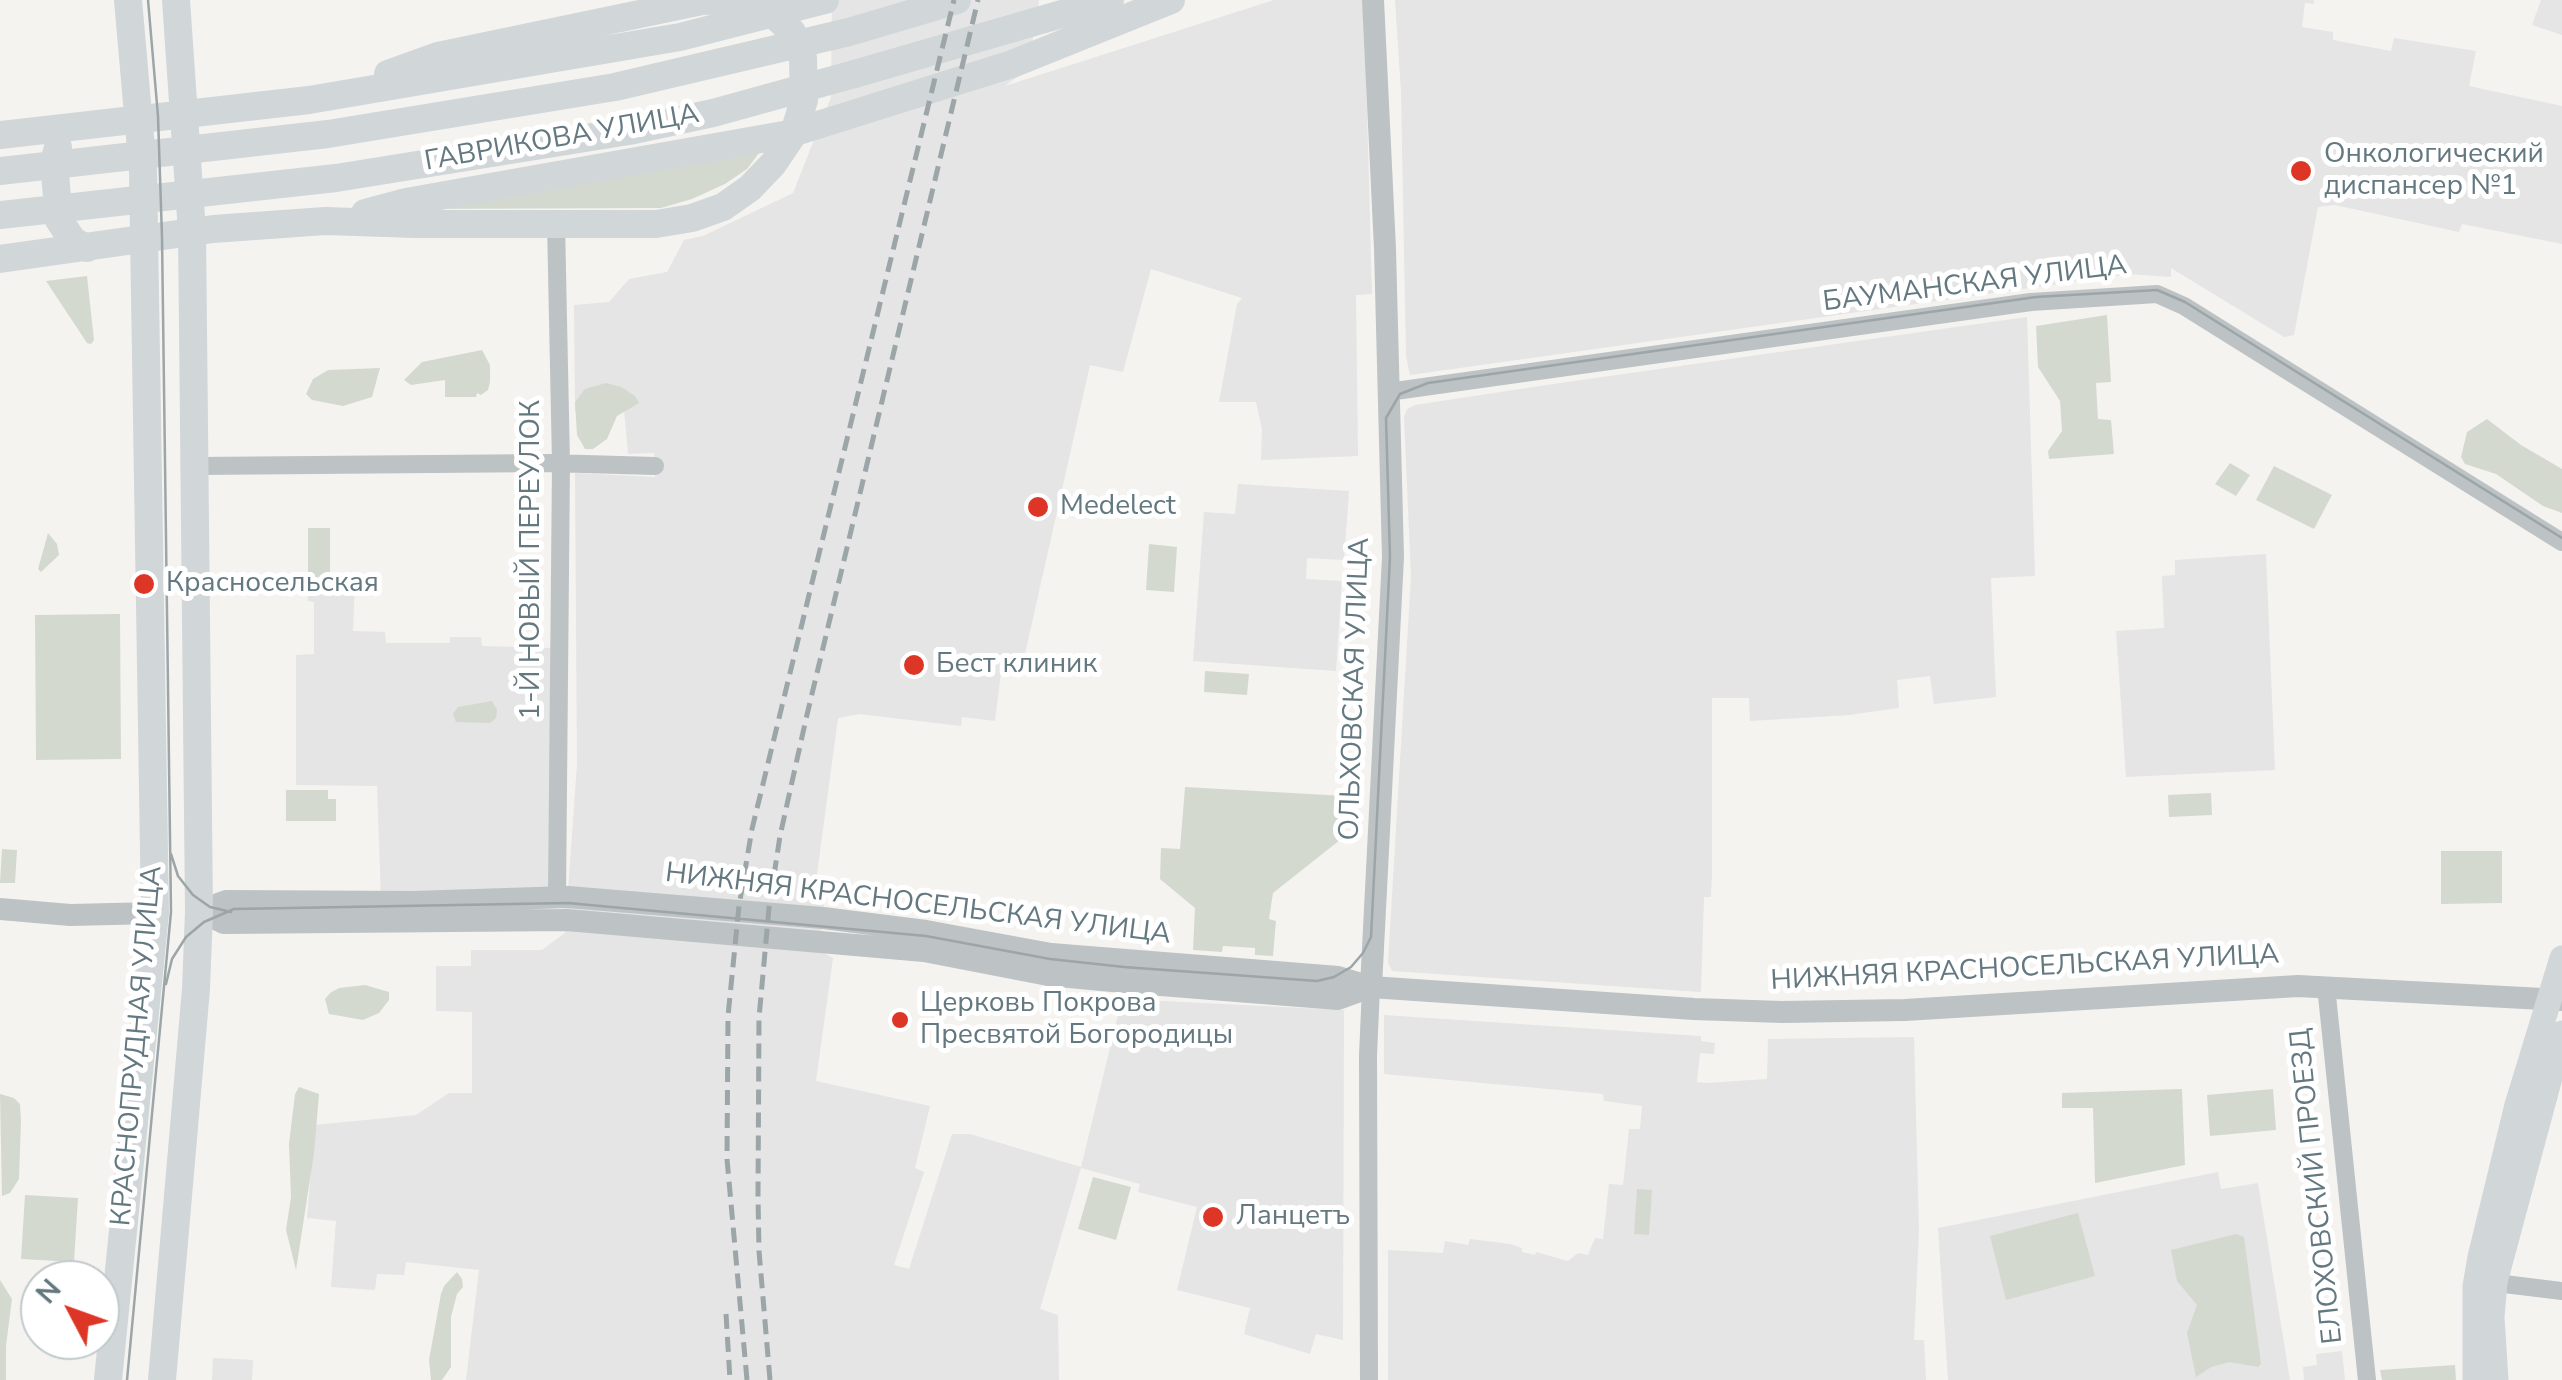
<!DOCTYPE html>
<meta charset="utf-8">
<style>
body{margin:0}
#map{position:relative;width:2562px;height:1380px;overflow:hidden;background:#f4f3f0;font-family:"Nunito Sans",sans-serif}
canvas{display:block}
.north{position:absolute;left:20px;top:1260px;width:100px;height:100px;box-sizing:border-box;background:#fff;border:2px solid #c1c9cc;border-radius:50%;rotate:311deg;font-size:28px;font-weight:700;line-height:40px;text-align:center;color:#647880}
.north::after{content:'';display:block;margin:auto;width:35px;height:45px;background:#dd3627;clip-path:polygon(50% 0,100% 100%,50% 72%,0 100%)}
</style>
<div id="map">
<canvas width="2562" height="1380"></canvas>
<div class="north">N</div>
</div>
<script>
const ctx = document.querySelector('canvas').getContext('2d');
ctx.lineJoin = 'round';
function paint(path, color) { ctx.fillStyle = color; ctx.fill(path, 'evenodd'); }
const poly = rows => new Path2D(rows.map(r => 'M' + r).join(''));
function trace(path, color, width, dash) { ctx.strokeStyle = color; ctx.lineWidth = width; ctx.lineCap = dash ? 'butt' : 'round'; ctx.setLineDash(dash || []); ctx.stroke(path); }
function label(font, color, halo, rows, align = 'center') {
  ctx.font = font + ' "Nunito Sans",sans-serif'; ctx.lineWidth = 10; ctx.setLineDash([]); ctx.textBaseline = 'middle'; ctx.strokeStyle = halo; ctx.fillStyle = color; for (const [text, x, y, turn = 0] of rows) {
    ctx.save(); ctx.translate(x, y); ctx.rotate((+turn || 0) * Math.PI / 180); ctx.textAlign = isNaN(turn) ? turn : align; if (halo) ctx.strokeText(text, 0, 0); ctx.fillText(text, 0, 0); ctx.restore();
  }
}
const built = poly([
 [832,0,1039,0,1028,69,1005,86,1274,0,1364,0,1372,294,1356,295,1358,456,1261,460,1262,429,1256,402,1219,402,1237,304,1242,298,1151,269,1123,372,1090,365,1020,676,1001,673,995,721,962,717,961,726,859,714,838,718,815,889,824,903,820,951,833,958,816,1081,930,1106,915,1168,924,1172,894,1265,909,1269,952,1134,970,1134,1081,1167,1122,999,1344,1010,1343,1340,1316,1334,1310,1354,1244,1334,1250,1308,1177,1290,1197,1207,1138,1192,1140,1184,1081,1168,1040,1309,1058,1315,1059,1380,466,1380,479,1270,406,1262,404,1275,377,1274,375,1290,331,1287,336,1221,307,1218,315,1125,416,1115,449,1093,472,1093,472,1012,436,1011,436,966,471,966,471,950,542,950,565,933,577,764,575,473,655,477,654,453,628,454,624,409,575,411,574,305,609,302,629,279,667,272,684,240,703,236,793,193,831,97],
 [1395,0,2314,0,2314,4,2305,3,2302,27,2333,32,2333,40,2391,51,2394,38,2476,51,2469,86,2562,106,2562,244,2462,224,2459,232,2335,205,2318,207,2294,335,2284,337,2171,268,2171,277,2129,274,1410,375,1406,356,1401,92],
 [2541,0,2562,0,2562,35,2532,25],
 [2027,317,2035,576,1991,578,1996,697,1934,704,1930,676,1897,680,1899,708,1849,715,1750,721,1749,698,1712,698,1712,874,1711,897,1704,897,1701,992,1392,971,1388,963,1411,576,1404,417,1407,409,1415,405,1560,383],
 [1238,484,1349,491,1344,560,1307,558,1306,579,1342,581,1336,671,1193,661,1204,512,1235,514],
 [2266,554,2275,770,2126,777,2116,631,2164,628,2162,576,2175,575,2175,560],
 [330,581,355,581,353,631,385,632,386,643,450,643,450,637,481,637,482,646,551,648,550,894,381,897,377,786,296,785,296,655,314,654,314,602,308,601,308,588,330,588],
 [1384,1015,1701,1036,1701,1041,1715,1043,1714,1054,1700,1053,1697,1082,1706,1083,1767,1079,1768,1039,1914,1037,1919,1230,1914,1340,1924,1340,1926,1380,1388,1380,1388,1250,1443,1253,1445,1241,1468,1245,1470,1239,1510,1244,1522,1248,1522,1252,1535,1255,1536,1252,1568,1261,1578,1253,1588,1255,1595,1238,1603,1239,1609,1184,1623,1185,1629,1129,1640,1129,1642,1106,1604,1101,1603,1094,1384,1074],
 [2218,1172,2221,1189,2258,1183,2290,1380,1948,1380,1938,1228],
 [2342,1351,2345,1380,2304,1380,2303,1367,2317,1365,2316,1354],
 [213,1358,253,1360,252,1380,212,1380]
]);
const green = poly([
 [765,145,747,169,725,184,692,199,661,208,408,209],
 [87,276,94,340,91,344,87,343,46,281],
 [2107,315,2111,382,2096,383,2098,419,2111,420,2114,454,2049,459,2048,451,2062,431,2060,401,2038,367,2036,326],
 [482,350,490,365,490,382,488,390,481,395,477,393,476,397,445,397,445,380,411,385,404,380,422,362],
 [380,368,372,397,343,406,312,400,306,394,313,379,328,370],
 [606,383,621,387,635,396,639,403,617,416,607,439,593,449,585,449,577,435,575,402,585,389],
 [2487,419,2521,445,2562,469,2562,513,2543,506,2496,474,2465,464,2461,457,2467,432],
 [2230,463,2250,475,2236,496,2215,484],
 [2274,466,2332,495,2314,529,2256,500],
 [308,528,330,528,330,581,308,581],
 [48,533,57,544,59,555,41,572,38,569],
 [1149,544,1177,547,1174,592,1146,590],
 [120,614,121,759,36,760,35,615],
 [1205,671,1249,674,1247,695,1204,692],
 [492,701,497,710,496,718,490,723,456,722,453,714,458,707],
 [1185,787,1345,796,1340,840,1273,893,1269,919,1276,921,1273,956,1255,955,1255,948,1223,946,1222,952,1193,950,1195,908,1160,879,1161,848,1180,849],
 [286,790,328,790,328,799,336,799,336,821,286,821],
 [2211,793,2212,815,2169,817,2168,795],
 [2,849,17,850,15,883,0,883],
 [2441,851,2502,851,2502,903,2441,904],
 [365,985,389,992,389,1000,379,1013,363,1020,329,1014,325,999,330,993,339,988],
 [299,1087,319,1094,314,1153,296,1270,286,1230,291,1197,289,1144,295,1094],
 [2182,1089,2185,1165,2095,1183,2093,1108,2062,1108,2062,1093],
 [2273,1089,2276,1130,2210,1136,2207,1095],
 [0,1094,14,1098,20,1104,21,1121,19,1179,10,1193,2,1196],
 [1093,1177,1131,1187,1116,1240,1078,1229],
 [1637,1189,1652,1190,1649,1235,1634,1234],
 [25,1195,78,1198,74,1262,21,1259],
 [2078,1213,2095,1276,2006,1300,1990,1236],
 [2236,1234,2244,1237,2261,1364,2258,1367,2229,1362,2211,1367,2196,1377,2187,1333,2197,1305,2177,1281,2171,1250],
 [457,1272,462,1279,463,1287,457,1294,451,1317,451,1367,442,1380,431,1380,429,1360,441,1294,444,1286],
 [0,1280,12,1299,6,1346,6,1380,0,1380],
 [2455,1365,2456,1380,2382,1380,2380,1370]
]);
const minor = poly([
 [556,223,561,463,557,897],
 [1388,392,2031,302,2157,294,2184,306,2562,542],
 [196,466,550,463,655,466],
 [2326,986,2367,1380],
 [2488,1282,2562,1291],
 [1369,1380,1368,1056,1371,987]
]);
const tertiary = poly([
 [0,909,70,915,155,913],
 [199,911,226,901,414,902,568,897,823,918,926,931,1051,954,1338,977,1371,987,1694,1009,1782,1012,1905,1010,2298,986,2562,1000],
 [199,911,224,923,567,920,924,951,1048,975,1123,982,1338,999,1371,987],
 [1371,987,1393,557,1385,249,1373,0]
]);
const secondary = poly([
 [2475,1380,2475,1286,2480,1257,2517,1105,2562,958],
 [2496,1380,2492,1317,2495,1282,2562,1033]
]);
const primary = poly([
 [388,74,438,56,702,1,725,0],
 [0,135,309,100,680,37,825,0],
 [58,147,54,162,59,220,73,241,87,248],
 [0,171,328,134,615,87,849,32,957,0],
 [365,213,406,202,789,134,1012,64,1171,0],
 [0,215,336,178,629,131,713,113,858,73,1110,0],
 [0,259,213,229,325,221,415,224,656,224,692,218,723,207,750,188,773,164,794,133,804,100,803,58,792,32,769,10,743,0],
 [108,1380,155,913,143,171,128,0],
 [162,1380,196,989,199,911,192,232,176,0]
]);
const tram = poly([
 [171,854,178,876,193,895,210,907,231,912],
 [166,984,172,959,186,937,204,922,234,909,568,903,926,936,1050,959,1124,967,1317,981,1334,977,1351,967,1363,953,1371,937,1390,557,1386,418,1400,394,1428,383,2036,297,2157,290,2185,302,2562,538],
 [127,1380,171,912,162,237,158,116,148,0]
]);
const rail = poly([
 [726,1314,730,1380],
 [747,1380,727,1159,728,1016,739,906,752,829,954,0],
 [770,1380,759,1251,758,1196,759,1018,769,908,780,836,806,719,978,0]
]);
const markers = [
 [2301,171,12,"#dd3627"],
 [1038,507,12,"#dd3627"],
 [144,584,12,"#dd3627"],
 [914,665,12,"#dd3627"],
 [900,1020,10,"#dd3627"],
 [1213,1217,12,"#dd3627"]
];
const streetNames = [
 ["ГАВРИКОВА УЛИЦА",562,139,-10],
 ["БАУМАНСКАЯ УЛИЦА",1975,285,-7],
 ["1-Й НОВЫЙ ПЕРЕУЛОК",532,560,-90],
 ["ОЛЬХОВСКАЯ УЛИЦА",1356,689,-88],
 ["НИЖНЯЯ КРАСНОСЕЛЬСКАЯ УЛИЦА",918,905,7],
 ["НИЖНЯЯ КРАСНОСЕЛЬСКАЯ УЛИЦА",2025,969,-3],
 ["КРАСНОПРУДНАЯ УЛИЦА",138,1046,-85],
 ["ЕЛОХОВСКИЙ ПРОЕЗД",2318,1186,-96]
];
const poiNames = [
 ["Онкологический",2324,155],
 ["диспансер №1",2324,187],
 ["Medelect",1060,507],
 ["Красносельская",166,584],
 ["Бест клиник",936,665],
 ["Церковь Покрова",920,1004],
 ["Пресвятой Богородицы",920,1036],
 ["Ланцетъ",1236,1217]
];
paint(built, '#e4e5e4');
paint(green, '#d4d9cf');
trace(minor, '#bdc2c4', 18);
trace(tertiary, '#bdc2c4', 22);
trace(secondary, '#d1d6d9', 25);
trace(primary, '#d1d6d9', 28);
trace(tram, '#9ca5a8', 2.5);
trace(rail, '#9ca5a8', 5, [15, 8]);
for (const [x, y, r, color] of markers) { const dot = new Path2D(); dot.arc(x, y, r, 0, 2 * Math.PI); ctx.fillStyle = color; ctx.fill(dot); trace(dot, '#fff', 4); }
label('28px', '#647880', '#fff', streetNames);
label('28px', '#647880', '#fff', poiNames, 'left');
</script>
